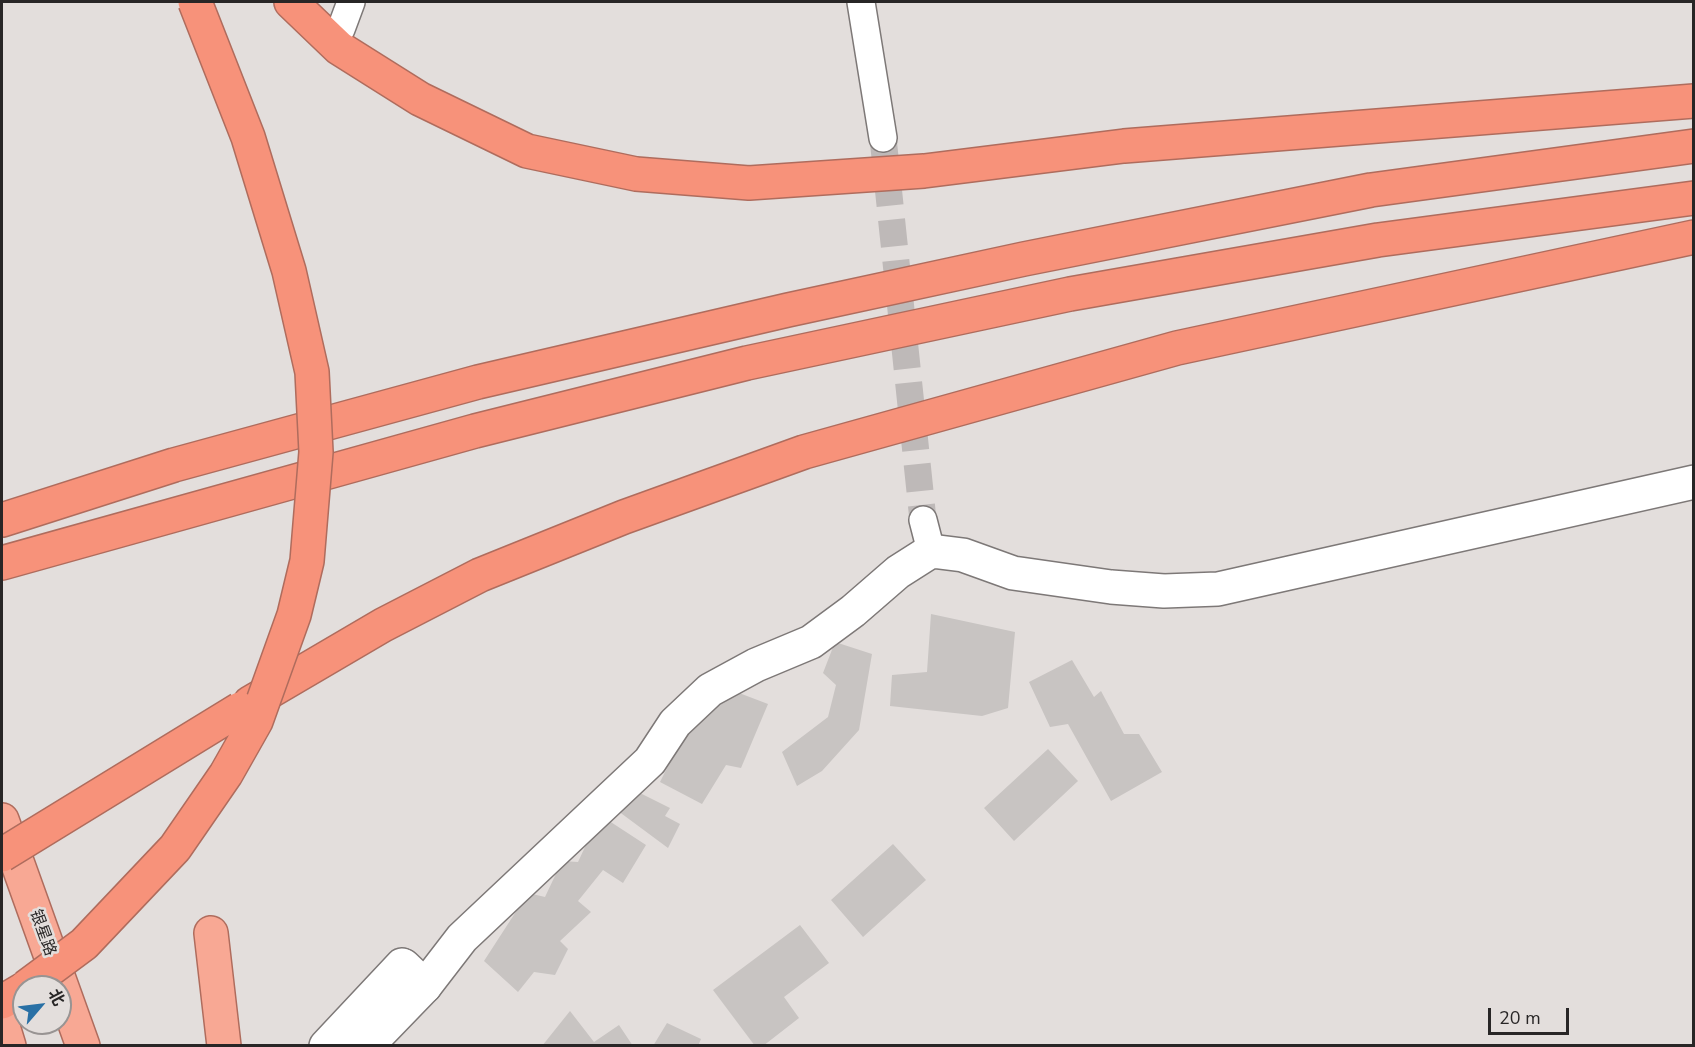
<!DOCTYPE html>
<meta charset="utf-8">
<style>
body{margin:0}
#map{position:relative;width:1695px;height:1047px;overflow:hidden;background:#e3dedc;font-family:"Nunito Sans","Noto Sans SC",sans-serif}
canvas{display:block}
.frame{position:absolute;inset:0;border:3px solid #282626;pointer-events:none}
.north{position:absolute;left:12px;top:975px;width:60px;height:60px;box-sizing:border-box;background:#e3dedc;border:2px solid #989493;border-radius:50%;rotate:62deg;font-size:16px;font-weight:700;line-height:24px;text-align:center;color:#282626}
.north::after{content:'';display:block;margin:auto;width:21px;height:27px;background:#2970a5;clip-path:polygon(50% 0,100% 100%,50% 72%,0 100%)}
.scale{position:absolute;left:1488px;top:1008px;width:81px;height:27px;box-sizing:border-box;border:3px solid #282626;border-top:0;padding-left:8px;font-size:18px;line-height:21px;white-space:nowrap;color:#282626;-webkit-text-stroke:4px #e3dedc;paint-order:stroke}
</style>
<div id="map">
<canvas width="1695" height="1047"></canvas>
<div class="frame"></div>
<div class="north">北</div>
<div class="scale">20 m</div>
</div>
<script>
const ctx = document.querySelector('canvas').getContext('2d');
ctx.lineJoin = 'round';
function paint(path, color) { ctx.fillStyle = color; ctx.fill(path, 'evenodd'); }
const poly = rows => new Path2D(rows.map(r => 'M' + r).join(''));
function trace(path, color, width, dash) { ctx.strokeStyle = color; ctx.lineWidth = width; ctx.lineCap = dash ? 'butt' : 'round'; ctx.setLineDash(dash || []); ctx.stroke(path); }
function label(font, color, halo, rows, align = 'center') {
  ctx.font = font + ' "Nunito Sans","Noto Sans SC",sans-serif'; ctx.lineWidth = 5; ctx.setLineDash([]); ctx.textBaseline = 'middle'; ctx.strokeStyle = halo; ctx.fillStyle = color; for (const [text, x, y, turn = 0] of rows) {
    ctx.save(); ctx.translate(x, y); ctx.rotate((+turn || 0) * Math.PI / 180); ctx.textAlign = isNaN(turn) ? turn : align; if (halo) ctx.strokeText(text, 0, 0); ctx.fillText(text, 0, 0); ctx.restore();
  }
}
const building = poly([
 [931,614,1015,632,1008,708,982,716,890,706,892,675,927,672],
 [835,642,872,654,859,730,822,771,797,786,782,752,828,717,836,685,823,673],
 [1072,660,1094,697,1101,691,1124,734,1139,734,1162,772,1111,801,1068,724,1050,727,1029,682],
 [726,688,768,704,741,768,726,765,702,804,660,782,680,742],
 [1048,749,1078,781,1014,841,984,808],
 [630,788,670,808,665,816,680,824,668,848,614,808],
 [600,815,646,845,623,883,603,870,578,901,591,912,560,941,568,949,555,975,534,972,518,992,484,961,528,893,545,897,562,861,578,862],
 [893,844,926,880,863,937,831,900],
 [800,925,829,963,784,997,799,1018,763,1046,755,1046,713,990],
 [570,1011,594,1042,619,1025,633,1046,542,1046],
 [667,1023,701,1039,698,1046,653,1046]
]);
const minorTunnel = poly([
 [883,138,923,520]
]);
const minor = poly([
 [861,2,883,138],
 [341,29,351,2],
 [923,520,931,551]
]);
const tertiary = poly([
 [404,966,425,986,462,938,650,761,675,723,710,690,756,665,811,642,853,611,898,572,931,551,963,555,1013,573,1111,587,1164,591,1218,589,1694,482]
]);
const secondary = poly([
 [326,1046,402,965],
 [367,1046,425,986]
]);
const trunk = poly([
 [2,820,83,1046],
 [211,933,224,1046],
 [2,1023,9,1046]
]);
const motorway = poly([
 [291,2,339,48,420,99,527,151,636,174,749,183,924,171,1124,146,1694,101],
 [2,520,174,465,478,382,788,310,1024,259,1371,190,1694,146],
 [2,563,475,431,747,363,1070,294,1378,240,1694,198],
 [250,703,383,625,480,575,624,517,804,452,1177,348,1694,237],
 [2,1002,24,989]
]);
const motorwayBridge = poly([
 [2,855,240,709],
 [26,987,84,944,175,848,226,774,256,721,294,615,307,561,316,452,312,372,289,271,248,137,195,2]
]);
const streetNames = [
 ["银星路",42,933,70]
];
paint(building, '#c8c4c2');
trace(minorTunnel, '#beb9b8', 27, [27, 14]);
trace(minor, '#7d7877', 30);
trace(tertiary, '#7d7877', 36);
trace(secondary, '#7d7877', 36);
trace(trunk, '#af6c5d', 36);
trace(motorway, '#af6c5d', 36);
trace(minor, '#fff', 27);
trace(tertiary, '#fff', 33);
trace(secondary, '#fff', 33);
trace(trunk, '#f8a894', 33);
trace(motorway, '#f7927a', 33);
trace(motorwayBridge, '#af6c5d', 36, []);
trace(motorwayBridge, '#f7927a', 33);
label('16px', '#282626', '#e3dedc', streetNames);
</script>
